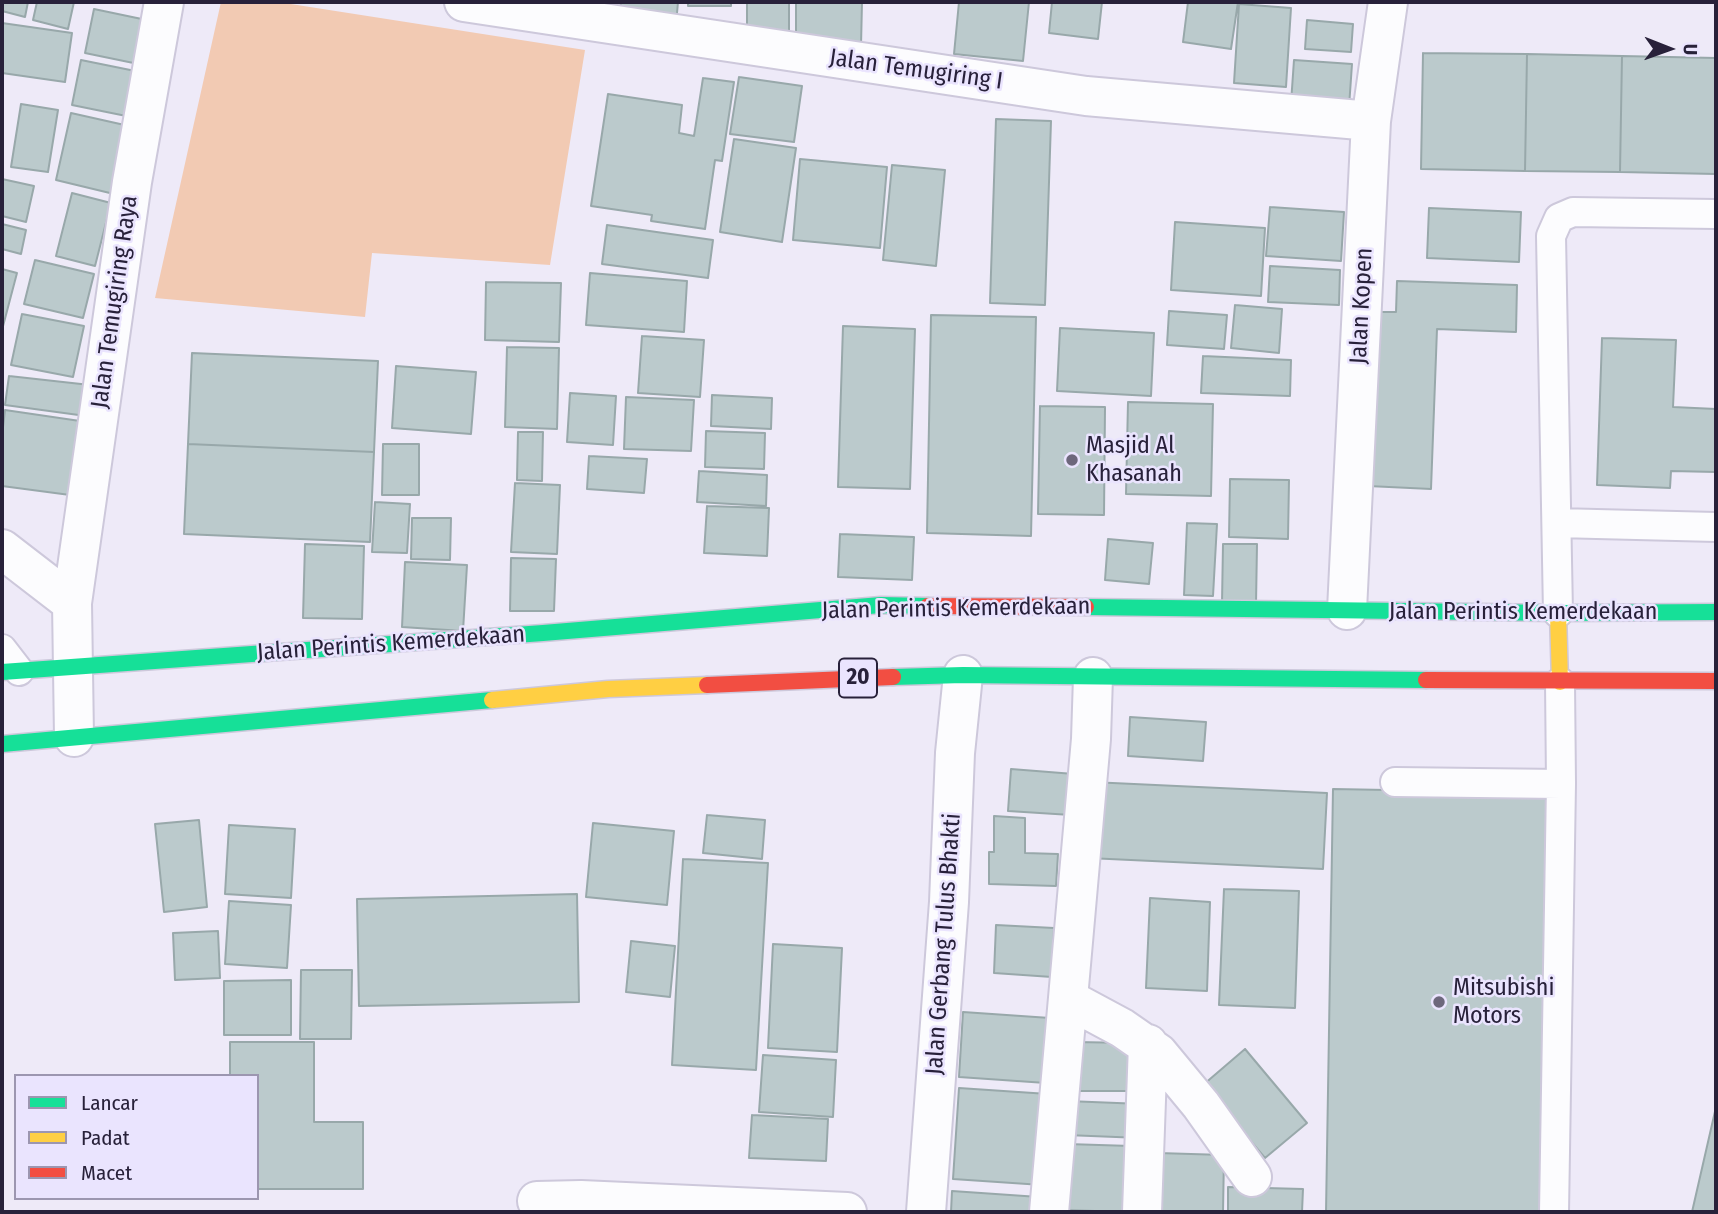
<!DOCTYPE html>
<style>
body{margin:0}
#map{position:relative;width:1718px;height:1214px;overflow:hidden;background:#eeeaf8;font-family:"Fira Sans Condensed",sans-serif}
canvas{display:block}
.frame{position:absolute;inset:0;border:4px solid #28213a;pointer-events:none}
.legend{position:absolute;left:14px;top:1074px;width:245px;height:126px;box-sizing:border-box;background:#eae4fe;border:2px solid #9c96b0;margin:0;padding:9px 12px;list-style:none;font-size:21px;color:#28213a}
.legend li{display:flex;align-items:center;gap:14px;height:35px}
.legend b{width:35px;border:2px solid #9c96b0}
.north{position:absolute;left:1634px;top:14px;width:70px;height:70px;-webkit-text-stroke:5px #eae4fe;paint-order:stroke;rotate:91deg;font-size:19px;font-weight:700;line-height:28px;text-align:center;color:#28213a}
.north::after{content:'';display:block;margin:auto;width:24px;height:32px;background:#28213a;clip-path:polygon(50% 0,100% 100%,50% 72%,0 100%)}
</style>
<div id="map">
<canvas width="1718" height="1214"></canvas>
<div class="frame"></div>
<ul class="legend">
<li><b style="height:9px;background:#16e098"></b>Lancar</li>
<li><b style="height:9px;background:#ffcf43"></b>Padat</li>
<li><b style="height:9px;background:#f24e42"></b>Macet</li>
</ul>
<div class="north">U</div>
</div>
<script>
const ctx = document.querySelector('canvas').getContext('2d');
ctx.lineJoin = 'round';
function paint(path, color) { ctx.fillStyle = color; ctx.fill(path, 'evenodd'); }
const poly = rows => new Path2D(rows.map(r => 'M' + r).join(''));
function trace(path, color, width, dash) { ctx.strokeStyle = color; ctx.lineWidth = width; ctx.lineCap = dash ? 'butt' : 'round'; ctx.setLineDash(dash || []); ctx.stroke(path); }
function label(font, color, halo, rows, align = 'center') {
  ctx.font = font + ' "Fira Sans Condensed",sans-serif'; ctx.lineWidth = 5; ctx.setLineDash([]); ctx.textBaseline = 'middle'; ctx.strokeStyle = halo; ctx.fillStyle = color; for (const [text, x, y, turn = 0] of rows) {
    ctx.save(); ctx.translate(x, y); ctx.rotate((+turn || 0) * Math.PI / 180); ctx.textAlign = isNaN(turn) ? turn : align; if (halo) ctx.strokeText(text, 0, 0); ctx.fillText(text, 0, 0); ctx.restore();
  }
}
const green = poly([
 [221,2,278,2,585,50,550,265,372,253,365,317,155,298]
]);
const building = poly([
 [2,2,28,2,25,17,2,11,2,2],
 [37,2,74,2,68,29,33,20,37,2],
 [621,2,678,2,676,24,619,17,621,2],
 [688,2,731,2,731,6,688,6,688,2],
 [747,2,789,2,789,42,747,42,747,2],
 [796,2,862,2,861,46,796,45,796,2],
 [959,2,1029,2,1023,61,954,54,959,2],
 [1052,2,1102,2,1098,39,1049,33,1052,2],
 [1188,2,1238,2,1231,49,1183,42,1188,2],
 [1239,4,1291,8,1286,87,1234,83,1239,4],
 [94,9,156,22,148,66,85,53,94,9],
 [1307,20,1353,24,1351,52,1305,49,1307,20],
 [2,23,72,33,65,82,2,73,2,23],
 [1423,53,1527,54,1525,171,1421,169,1423,53],
 [1527,54,1622,56,1620,172,1525,171,1527,54],
 [1622,56,1716,58,1716,174,1620,172,1622,56],
 [81,60,150,74,141,119,72,105,81,60],
 [1294,60,1352,64,1349,107,1291,103,1294,60],
 [739,77,802,86,794,142,730,134,739,77],
 [703,78,734,82,722,161,715,160,705,229,651,221,652,215,591,206,608,94,682,105,679,133,694,136,703,78],
 [21,104,58,110,48,172,11,167,21,104],
 [71,113,129,126,114,194,56,180,71,113],
 [996,119,1051,121,1045,305,990,303,996,119],
 [734,139,796,148,782,242,720,232,734,139],
 [800,159,887,167,880,248,793,240,800,159],
 [892,165,945,170,936,266,883,260,892,165],
 [2,179,34,186,26,222,2,216,2,179],
 [72,193,111,203,95,266,56,256,72,193],
 [1270,207,1344,212,1341,261,1266,256,1270,207],
 [1429,208,1521,212,1519,262,1427,258,1429,208],
 [1175,222,1265,228,1261,296,1171,290,1175,222],
 [2,224,26,230,21,254,2,249,2,224],
 [607,225,713,240,708,278,602,264,607,225],
 [35,260,94,274,83,318,24,304,35,260],
 [1270,266,1340,270,1339,305,1268,302,1270,266],
 [2,269,17,273,2,330,2,269],
 [590,273,687,281,684,332,586,325,590,273],
 [1397,281,1517,285,1516,332,1437,329,1431,489,1368,486,1374,312,1396,312,1397,281],
 [486,282,561,283,559,342,485,340,486,282],
 [1235,305,1282,309,1279,353,1231,348,1235,305],
 [1169,311,1227,315,1224,349,1167,345,1169,311],
 [22,314,84,326,73,377,11,365,22,314],
 [931,315,1036,317,1031,536,927,533,931,315],
 [843,326,915,329,910,489,838,487,843,326],
 [1060,328,1154,333,1151,396,1057,391,1060,328],
 [642,336,704,340,700,397,638,393,642,336],
 [1602,338,1676,340,1673,407,1716,409,1716,472,1671,471,1670,488,1597,485,1602,338],
 [507,347,559,348,557,429,505,427,507,347],
 [192,353,378,361,374,452,188,444,192,353],
 [1203,356,1291,360,1290,396,1201,393,1203,356],
 [396,366,476,372,471,434,392,428,396,366],
 [9,376,90,385,86,416,5,405,9,376],
 [570,393,616,396,613,445,567,442,570,393],
 [712,395,772,398,771,429,711,426,712,395],
 [626,397,694,400,691,451,624,449,626,397],
 [1128,402,1213,404,1211,496,1126,494,1128,402],
 [1040,406,1105,407,1104,515,1038,514,1040,406],
 [5,410,80,421,70,495,2,486,2,436,5,410],
 [706,431,765,433,764,469,705,467,706,431],
 [518,432,543,432,542,481,517,480,518,432],
 [188,444,374,452,370,542,184,534,188,444],
 [383,444,419,444,419,495,382,495,383,444],
 [589,456,647,459,644,493,587,489,589,456],
 [699,471,767,475,766,506,697,502,699,471],
 [1230,479,1289,480,1288,539,1229,537,1230,479],
 [515,483,560,485,557,554,511,552,515,483],
 [375,502,410,504,407,553,372,552,375,502],
 [707,506,769,508,767,556,704,553,707,506],
 [412,518,451,518,450,560,411,559,412,518],
 [1187,523,1217,524,1213,596,1184,595,1187,523],
 [840,534,914,537,912,580,838,577,840,534],
 [1108,539,1153,543,1149,584,1105,580,1108,539],
 [305,544,364,546,362,619,303,618,305,544],
 [1223,544,1257,544,1256,604,1222,603,1223,544],
 [511,558,556,559,554,611,510,611,511,558],
 [405,562,467,565,463,631,402,627,405,562],
 [1130,717,1206,722,1203,761,1128,756,1130,717],
 [1011,769,1074,774,1071,815,1008,811,1011,769],
 [1091,782,1327,793,1323,869,1088,858,1091,782],
 [1333,789,1551,793,1544,1212,1326,1212,1333,789],
 [707,815,765,820,762,859,703,853,707,815],
 [994,816,1025,818,1025,853,1058,854,1056,886,989,884,989,852,994,852,994,816],
 [199,820,207,907,164,912,155,824,199,820],
 [593,823,674,831,667,905,586,897,593,823],
 [229,825,295,829,291,898,225,894,229,825],
 [683,859,768,863,756,1070,672,1065,683,859],
 [1224,889,1299,891,1295,1008,1219,1005,1224,889],
 [577,894,579,1002,359,1006,357,899,577,894],
 [1150,898,1210,902,1207,991,1146,988,1150,898],
 [229,901,291,905,287,968,225,964,229,901],
 [996,925,1054,928,1052,977,994,973,996,925],
 [218,931,220,978,175,980,173,933,218,931],
 [631,941,675,946,670,997,626,992,631,941],
 [773,944,842,948,837,1052,768,1048,773,944],
 [301,970,352,970,351,1039,300,1039,301,970],
 [291,980,291,1035,224,1035,224,981,291,980],
 [963,1012,1050,1018,1046,1083,959,1077,963,1012],
 [230,1042,314,1042,314,1122,363,1122,363,1189,257,1189,257,1076,230,1076,230,1042],
 [1076,1042,1130,1043,1131,1091,1077,1091,1076,1042],
 [1245,1049,1307,1123,1265,1158,1203,1085,1245,1049],
 [763,1055,836,1060,833,1117,759,1112,763,1055],
 [959,1088,1048,1094,1042,1185,953,1179,959,1088],
 [1067,1101,1142,1104,1141,1138,1066,1135,1067,1101],
 [1716,1107,1716,1212,1692,1212,1716,1107],
 [752,1115,828,1119,826,1161,749,1158,752,1115],
 [1067,1144,1131,1146,1128,1212,1062,1210,1067,1144],
 [1158,1153,1224,1155,1223,1212,1156,1212,1158,1153],
 [1228,1187,1303,1189,1302,1212,1228,1212,1228,1187],
 [952,1191,1039,1197,1038,1212,951,1212,952,1191]
]);
const lane = poly([
 [1557,523,1716,527],
 [1558,613,1551,236,1559,218,1573,212,1716,214],
 [2,649,19,671],
 [1395,782,1561,784,1560,682],
 [1554,1212,1561,784]
]);
const street = poly([
 [464,2,1086,96,1371,121],
 [2,549,72,603],
 [1347,610,1371,121,1388,2],
 [74,737,72,603,132,182,164,2],
 [1068,999,1122,1028,1158,1053,1201,1105,1252,1177],
 [537,1201,581,1200,847,1212],
 [926,1212,949,902,955,753,963,675],
 [1049,1212,1091,739,1093,677],
 [1142,1212,1148,1044]
]);
const fast = poly([
 [1086,607,1558,613,1716,612],
 [2,672,543,633,881,605,928,606],
 [893,677,963,675,1426,680],
 [2,744,492,700]
]);
const slow = poly([
 [1558,613,1560,682],
 [492,700,608,689,707,685]
]);
const jam = poly([
 [928,606,1086,607],
 [1426,680,1716,681],
 [707,685,893,677]
]);
const markers = [
 [1072,460,7,"#6d677c"],
 [1439,1002,7,"#6d677c"]
];
const shields = [
 [858,678,38]
];
const shieldNames = [
 ["20",858,678]
];
const streetNames = [
 ["Jalan Temugiring I",916,70,8],
 ["Jalan Temugiring Raya",115,302,-82],
 ["Jalan Kopen",1362,306,-87],
 ["Jalan Perintis Kemerdekaan",956,609,-1],
 ["Jalan Perintis Kemerdekaan",1523,612],
 ["Jalan Perintis Kemerdekaan",391,644,-4],
 ["Jalan Gerbang Tulus Bhakti",944,944,-86]
];
const poiNames = [
 ["Masjid Al",1086,446],
 ["Khasanah",1086,474],
 ["Mitsubishi",1453,988],
 ["Motors",1453,1016]
];
paint(green, '#f2cab3');
paint(building, '#bbcacc');
trace(building, '#98a8aa', 2);
trace(lane, '#cdc8db', 32);
trace(street, '#cdc8db', 42);
trace(fast, '#cdc8db', 19);
trace(slow, '#cdc8db', 19);
trace(jam, '#cdc8db', 19);
trace(lane, '#fcfcfe', 28);
trace(street, '#fcfcfe', 38);
trace(fast, '#16e098', 16);
trace(slow, '#ffcf43', 16);
trace(jam, '#f24e42', 16);
for (const [x, y, r, color] of markers) { const dot = new Path2D(); dot.arc(x, y, r, 0, 2 * Math.PI); ctx.fillStyle = color; ctx.fill(dot); trace(dot, '#eae4fe', 2.5); }
for (const [x, y, w] of shields) { const box = new Path2D(); box.roundRect(x - w / 2, y - 19.5, w, 39, 5); ctx.fillStyle = '#eae4fe'; ctx.fill(box); trace(box, '#28213a', 2); }
label('bold 23px', '#28213a', null, shieldNames);
label('24px', '#28213a', '#eae4fe', streetNames);
label('24px', '#28213a', '#eae4fe', poiNames, 'left');
</script>
